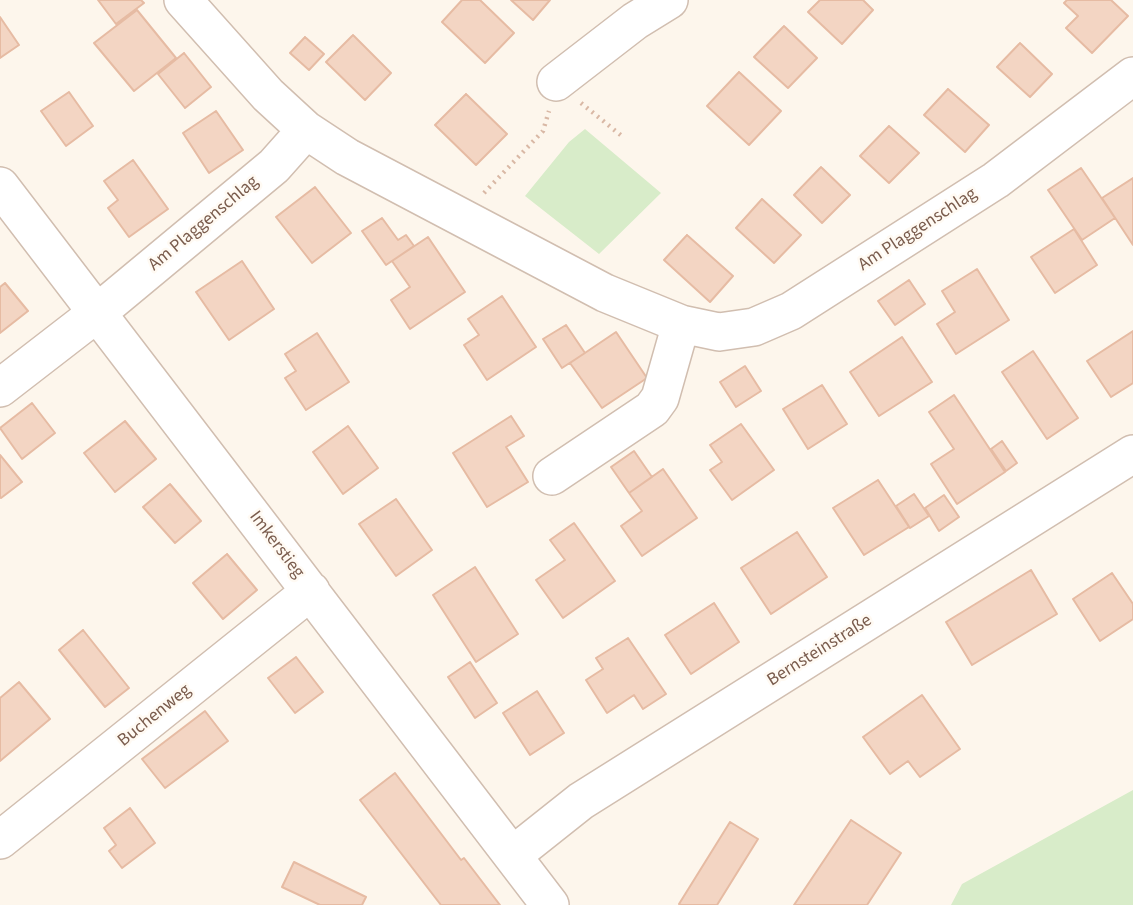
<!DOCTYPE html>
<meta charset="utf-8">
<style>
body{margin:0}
canvas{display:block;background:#fdf6ec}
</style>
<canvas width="1133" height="905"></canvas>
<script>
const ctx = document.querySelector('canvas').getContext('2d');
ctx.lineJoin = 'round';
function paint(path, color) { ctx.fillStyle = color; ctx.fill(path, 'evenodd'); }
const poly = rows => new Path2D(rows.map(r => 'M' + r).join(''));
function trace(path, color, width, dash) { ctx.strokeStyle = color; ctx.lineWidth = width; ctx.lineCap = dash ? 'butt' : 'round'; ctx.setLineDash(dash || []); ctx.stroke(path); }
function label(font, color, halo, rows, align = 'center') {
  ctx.font = font + ' "Source Sans 3",sans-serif'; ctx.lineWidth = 5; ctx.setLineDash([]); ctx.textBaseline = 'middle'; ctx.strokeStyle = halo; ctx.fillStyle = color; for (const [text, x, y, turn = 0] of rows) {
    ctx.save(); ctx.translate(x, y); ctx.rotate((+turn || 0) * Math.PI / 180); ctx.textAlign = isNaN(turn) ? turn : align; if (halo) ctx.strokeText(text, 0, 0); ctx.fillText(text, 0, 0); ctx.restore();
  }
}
const green = poly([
 [585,129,661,193,599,254,525,196,569,142],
 [1133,790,1133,905,951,905,962,884]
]);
const building = poly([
 [98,0,141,0,144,3,116,24,98,0],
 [462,0,480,0,514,33,485,63,442,22,462,0],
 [511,0,550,0,533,20,511,0],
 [820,0,863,0,873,10,842,44,808,12,820,0],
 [1067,0,1111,0,1128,16,1092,53,1066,28,1078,16,1064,3,1067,0],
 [137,10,176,58,134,91,94,43,137,10],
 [0,17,19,45,0,58,0,17],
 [784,26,817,58,788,88,754,57,784,26],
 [353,35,391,73,365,100,326,62,353,35],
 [305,37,324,54,309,70,290,53,305,37],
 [1020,43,1052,74,1030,97,997,67,1020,43],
 [184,53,211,87,185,108,158,74,184,53],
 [739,72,781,111,749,145,707,106,739,72],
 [948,89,989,125,965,152,924,115,948,89],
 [69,92,93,126,66,146,41,111,69,92],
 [466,94,507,134,476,165,435,125,466,94],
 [216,111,243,150,209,173,183,133,216,111],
 [889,126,919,153,889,183,860,156,889,126],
 [133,160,168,209,129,237,108,208,118,200,104,181,133,160],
 [821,167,850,195,822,223,794,195,821,167],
 [1081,168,1115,218,1082,240,1048,190,1081,168],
 [1133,178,1133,245,1102,198,1133,178],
 [315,187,351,233,312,263,276,217,315,187],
 [762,199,801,235,774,263,736,228,762,199],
 [382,218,398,240,406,235,414,246,386,265,362,231,382,218],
 [1074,229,1097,265,1055,293,1031,257,1074,229],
 [687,235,733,276,710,302,664,260,687,235],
 [428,237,465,292,410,329,391,300,410,287,392,261,428,237],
 [242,261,274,309,229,340,196,292,242,261],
 [977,269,1009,320,956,354,937,324,955,312,942,291,977,269],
 [909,280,925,304,895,325,878,301,909,280],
 [5,283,28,311,0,333,0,287,5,283],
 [502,296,536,347,487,380,464,345,479,335,468,319,502,296],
 [566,325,585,353,562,368,543,339,566,325],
 [1133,331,1133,383,1111,397,1087,361,1133,331],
 [616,332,647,378,602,408,570,363,616,332],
 [317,333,349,382,306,410,285,378,296,371,285,354,317,333],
 [902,337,932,382,879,416,850,372,902,337],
 [1033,351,1078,418,1047,439,1002,372,1033,351],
 [745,366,761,391,736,407,720,382,745,366],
 [822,385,847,424,808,449,783,409,822,385],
 [954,395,1005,472,957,504,931,464,954,449,929,412,954,395],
 [32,403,55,433,22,459,0,428,32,403],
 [511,416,524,436,506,447,528,482,487,507,453,453,511,416],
 [125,421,156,459,115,492,84,453,125,421],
 [741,424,774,470,732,500,710,470,722,462,710,445,741,424],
 [348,426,378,468,343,494,313,452,348,426],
 [1002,441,1017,463,1006,471,991,449,1002,441],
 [634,451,652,477,629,493,611,467,634,451],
 [0,455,22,482,1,498,0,497,0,455],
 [663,469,697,518,642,556,621,526,642,511,629,493,663,469],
 [878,480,909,527,864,555,833,508,878,480],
 [170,484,201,521,175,543,143,507,170,484],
 [914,494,929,516,910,528,896,506,914,494],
 [944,495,959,517,939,531,925,508,944,495],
 [396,499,432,550,396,576,359,524,396,499],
 [574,523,615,581,563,618,536,580,565,560,550,540,574,523],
 [797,532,827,577,771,614,741,568,797,532],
 [227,554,257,590,223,619,193,583,227,554],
 [475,567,518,634,476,662,433,595,475,567],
 [1031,570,1057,614,972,665,946,622,1031,570],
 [1112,573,1133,604,1133,619,1100,641,1073,599,1112,573],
 [714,603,739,642,691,674,665,635,714,603],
 [83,630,129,688,105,707,59,650,83,630],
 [628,638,666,694,643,709,634,695,607,713,586,680,603,669,596,658,628,638],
 [296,657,323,692,295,713,268,678,296,657],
 [470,662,497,703,475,718,448,677,470,662],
 [19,682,50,719,0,761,0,698,19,682],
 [537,691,564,733,530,755,503,713,537,691],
 [922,695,960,749,920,777,908,761,890,774,863,737,922,695],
 [205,711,228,741,165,788,142,759,205,711],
 [395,773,461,860,464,858,500,905,441,905,360,800,395,773],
 [130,808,155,843,122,868,109,851,116,845,104,828,130,808],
 [851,820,901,853,867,905,794,905,851,820],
 [730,822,758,839,717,905,681,905,679,904,730,822],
 [294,862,366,897,362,905,320,905,282,887,294,862]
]);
const path = poly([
 [581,103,623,137],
 [484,193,543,131,549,111]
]);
const minor = poly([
 [183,0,268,95,306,130,347,157,605,293,681,324,719,332,754,327,791,311,996,180,1133,76],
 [556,82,635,21,669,0],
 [0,186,550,905],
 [0,388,97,313,274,166,306,130],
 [552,476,652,409,660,398,681,324],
 [0,840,311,591],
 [513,855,581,801,1133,454]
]);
const streetNames = [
 ["Am Plaggenschlag",204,224,-40],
 ["Am Plaggenschlag",918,230,-33],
 ["Imkerstieg",276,545,53],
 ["Bernsteinstraße",820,651,-32],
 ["Buchenweg",155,716,-39]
];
paint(green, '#d8ecc9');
paint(building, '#f3d5c3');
trace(building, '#e6bba3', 2);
trace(minor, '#d1beb0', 40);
trace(path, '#d9b8a5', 4.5, [2, 5]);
trace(minor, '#fff', 37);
label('18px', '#7a5c4d', '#fffaf3', streetNames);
</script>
